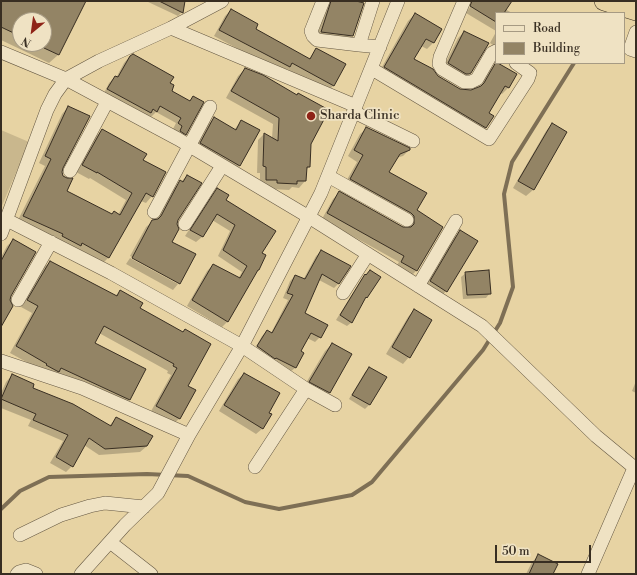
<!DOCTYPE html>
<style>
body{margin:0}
#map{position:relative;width:637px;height:575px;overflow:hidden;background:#e7d3a3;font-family:"Libre Bodoni",serif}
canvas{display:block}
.frame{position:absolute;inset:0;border:2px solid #382e22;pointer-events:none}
.legend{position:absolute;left:495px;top:12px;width:130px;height:52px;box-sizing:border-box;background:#efe2c3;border:1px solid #a69a83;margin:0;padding:5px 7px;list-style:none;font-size:12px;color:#382e22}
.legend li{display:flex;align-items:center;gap:8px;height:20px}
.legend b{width:20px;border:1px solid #a69a83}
.north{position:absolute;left:12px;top:12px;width:40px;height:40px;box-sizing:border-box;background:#efe2c3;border:1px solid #a69a83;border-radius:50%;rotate:209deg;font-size:11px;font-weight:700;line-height:16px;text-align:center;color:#382e22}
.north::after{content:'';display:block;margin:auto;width:14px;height:18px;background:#8f2418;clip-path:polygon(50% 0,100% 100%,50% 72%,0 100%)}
.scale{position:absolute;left:495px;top:545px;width:96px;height:18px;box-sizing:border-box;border:2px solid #382e22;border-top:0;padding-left:5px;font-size:12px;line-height:14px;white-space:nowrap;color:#382e22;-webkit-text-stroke:3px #efe2c3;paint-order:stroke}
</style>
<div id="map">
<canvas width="637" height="575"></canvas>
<div class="frame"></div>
<ul class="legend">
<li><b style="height:5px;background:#efe2c3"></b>Road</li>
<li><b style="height:11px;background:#938465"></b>Building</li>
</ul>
<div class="north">N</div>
<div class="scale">50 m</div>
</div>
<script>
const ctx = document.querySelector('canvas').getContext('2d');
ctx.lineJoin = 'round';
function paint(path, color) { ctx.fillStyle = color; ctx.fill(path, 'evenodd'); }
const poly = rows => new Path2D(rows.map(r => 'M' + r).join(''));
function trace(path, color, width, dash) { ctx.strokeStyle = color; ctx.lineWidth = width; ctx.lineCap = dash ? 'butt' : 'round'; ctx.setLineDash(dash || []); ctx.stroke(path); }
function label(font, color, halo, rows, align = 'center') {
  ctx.font = font + ' "Libre Bodoni",serif'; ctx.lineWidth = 3.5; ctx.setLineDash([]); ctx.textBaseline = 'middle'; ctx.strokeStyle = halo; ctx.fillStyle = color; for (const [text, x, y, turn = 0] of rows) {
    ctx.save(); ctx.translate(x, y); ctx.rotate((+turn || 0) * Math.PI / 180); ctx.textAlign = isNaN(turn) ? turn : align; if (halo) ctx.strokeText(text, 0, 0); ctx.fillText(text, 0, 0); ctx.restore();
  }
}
const green = poly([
 [1,130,29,142,1,208]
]);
const shadow = poly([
 [1,1,78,1,83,4,58,55,49,63,1,40],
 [20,20,44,20,44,44,20,44],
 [146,1,184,1,182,12,178,16],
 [324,1,352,1,352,36,346,42,315,39],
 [474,1,511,1,505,9,512,13,496,13,496,31,466,13],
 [231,10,254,30,308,60,317,49,345,65,333,86,327,92,287,69,283,73,214,36,225,16],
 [415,14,441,29,433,43,427,49,421,46,413,59,437,77,460,90,471,91,479,88,490,70,496,63,509,87,502,94,500,93,488,114,486,128,479,134,378,74,408,21],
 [464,32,470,72,463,79,442,70,458,38],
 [496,32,496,47,490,43],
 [130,56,169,83,170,91,189,101,193,97,185,134,180,140,173,129,176,123,156,112,151,117,148,115,145,118,103,95,109,83,115,77,116,78,124,63],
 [245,69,310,143,309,167,306,170,305,181,299,188,292,187,289,190,271,189,271,187,260,186,260,173,257,173,258,140,264,134,272,138,273,124,226,98,238,76],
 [68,107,61,172,66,191,112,215,118,215,126,200,90,178,89,179,76,172,95,137,102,130,142,160,152,196,146,203,141,201,109,257,102,264,17,222,45,166,39,163,62,114],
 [214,118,234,130,241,121,258,131,239,166,233,172,195,149,208,124],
 [552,124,566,132,533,190,526,196,513,188,546,131],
 [367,128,409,150,403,156,396,158,388,173,416,210,442,227,416,271,410,277,395,268,399,262,322,219,333,199,339,193,403,228,408,228,408,223,344,185,357,162,348,156,360,134],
 [187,176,171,242,179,283,178,284,178,282,130,256,146,227,153,221,156,220,174,188],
 [218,189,261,254,258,270,255,273,227,322,222,327,187,306,207,271,213,265,238,279,242,272,218,256,230,231,212,220,202,237,196,242,185,236,212,195],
 [460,231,446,291,440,298,424,288,454,238],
 [13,240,10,296,1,325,1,257,7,246],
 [321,251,339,283,334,288,319,280,304,313,320,337,315,342,307,338,300,351,303,353,295,368,290,372,253,352,262,336,267,331,271,333,288,300,283,298,290,281,295,276,303,280,316,256],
 [130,258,178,284,173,290,126,264],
 [50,262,115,296,120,291,138,308,183,333,186,386,194,391,179,419,172,425,150,413,171,375,167,373,168,371,99,333,93,344,144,369,129,400,123,406,41,370,10,353,32,313,21,307,43,268],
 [370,271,366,297,363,300,352,322,347,326,336,320,361,280],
 [466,273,490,293,486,298,463,299,461,277],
 [414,310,409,357,403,364,386,354,408,317],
 [332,344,329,392,322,399,303,388,325,351],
 [369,368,369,405,365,409,349,399,365,372],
 [244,374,268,413,271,415,262,429,256,434,219,411,238,379],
 [12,375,32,388,109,426,116,418,147,446,140,452,99,455,84,445,72,466,66,472,50,463,63,441,28,426,31,420,1,408,1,393,6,382],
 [636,381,636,393,632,391],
 [539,555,552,574,526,574,532,562]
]);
const stream = poly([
 [1,509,20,491,49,477,147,474,188,476,245,502,279,509,352,495,372,482,483,350,500,323,513,287,504,194,512,162,574,63]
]);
const building = poly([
 [1,1,86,1,59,55,44,48,44,20,20,20,20,36,1,27,1,1],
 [159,1,185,1,183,13,159,1],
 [331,1,356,1,364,3,353,36,321,32,331,1],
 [472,1,512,1,504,13,496,13,496,22,470,6,472,1],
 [231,9,258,24,256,29,310,59,316,48,346,64,334,86,292,63,290,67,219,30,231,9],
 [415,13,442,29,434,43,426,39,414,59,433,69,438,76,460,89,471,90,481,86,484,83,496,62,517,74,509,88,505,86,489,113,494,116,486,128,384,67,415,13],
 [464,31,489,43,471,73,469,74,466,74,448,63,464,31],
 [133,54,174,77,170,83,174,85,172,91,190,101,193,96,204,102,186,135,180,131,182,126,178,123,181,118,160,106,157,112,153,109,151,113,107,89,115,76,118,77,130,56,133,54],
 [245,68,263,75,297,95,298,93,329,110,311,144,310,167,307,167,306,181,297,181,297,184,277,183,277,180,266,180,266,167,263,166,264,133,278,141,279,118,231,91,245,68],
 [68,106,90,116,63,168,62,172,63,176,67,178,73,178,67,191,112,214,114,211,120,215,132,193,97,172,97,173,82,165,102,129,147,154,143,160,166,172,153,197,146,193,109,258,82,243,81,246,62,236,63,234,23,216,51,159,45,156,68,106],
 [214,117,236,130,241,120,260,130,240,166,200,143,214,117],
 [552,123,567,132,534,190,518,181,552,123],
 [366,127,410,148,410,150,400,154,389,172,427,193,417,210,443,227,417,271,401,262,404,256,327,213,339,191,403,227,411,227,414,224,414,216,411,213,350,179,363,155,354,150,366,127],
 [187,175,202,183,178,220,177,224,179,229,172,242,196,254,180,284,132,258,152,220,158,219,161,216,180,180,183,182,187,175],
 [217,188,229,195,226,200,276,231,262,253,266,255,259,270,258,270,228,322,192,300,213,264,240,278,247,266,223,250,235,225,217,214,203,237,190,230,217,188],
 [460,230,478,241,447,292,430,281,460,230],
 [13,239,36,252,11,296,10,300,13,306,1,327,1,261,13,239],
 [321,250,351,266,339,284,322,274,305,313,328,325,321,338,311,333,301,351,304,353,296,368,276,358,275,359,257,346,267,330,272,333,293,295,287,293,295,275,305,279,321,250],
 [50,261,117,296,120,290,143,303,140,308,183,332,185,329,211,344,188,386,196,390,180,419,156,406,177,368,173,366,174,364,104,326,95,343,146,369,130,400,61,368,59,372,57,371,46,365,47,364,16,346,38,306,27,300,50,261],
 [370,270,381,277,367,298,366,297,352,323,340,315,365,274,366,275,370,270],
 [489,270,491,294,467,295,465,272,489,270],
 [414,309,432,320,410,358,392,347,414,309],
 [332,343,352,354,330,393,309,382,332,343],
 [369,367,387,377,370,405,352,395,369,367],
 [244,373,280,393,269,413,272,414,263,429,224,405,244,373],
 [12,374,34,384,33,388,73,404,111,426,116,417,153,436,147,446,105,449,89,438,73,467,56,457,68,435,33,420,36,414,1,399,12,374],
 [538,554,558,564,553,574,529,574,538,554]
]);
const minor = poly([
 [323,1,311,31,313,36,317,40,359,45],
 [373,1,359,45,380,47],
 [464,1,440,57,439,64,442,69,464,82,471,82,477,79,492,53,496,51],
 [171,28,356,106],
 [636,32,630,49,636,51],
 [1,52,66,79,178,139,309,217,482,326,596,436,636,469],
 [372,69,489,139,528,79,530,73,516,63],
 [354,112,413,141],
 [70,171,107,102],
 [328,176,407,220],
 [154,212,210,107],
 [7,220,111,273,242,346,306,389,335,405],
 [185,224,222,166],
 [1,234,47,110,55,94,66,79,99,61,171,28,222,1],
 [418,286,456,221],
 [343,293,368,254],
 [18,300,51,242],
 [1,361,82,388,189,435],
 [255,467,306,389],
 [20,535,61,515,90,506,105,503,144,507],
 [110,542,151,574],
 [17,574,19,572,26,570,36,574],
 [81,574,125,525,158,493,189,435,242,346,321,193,398,1],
 [588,574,634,468]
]);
const highway = poly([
 [604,1,636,11]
]);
const markers = [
 [311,116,5,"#8f2418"]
];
const poiNames = [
 ["Sharda Clinic",320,116]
];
paint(green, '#c9b78d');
paint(shadow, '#0003');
trace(stream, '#7e6f55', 4);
paint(building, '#938465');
trace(building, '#382e22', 1);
trace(minor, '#645742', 14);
trace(highway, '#382e22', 20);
trace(minor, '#efe2c3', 13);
trace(highway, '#e7d3a3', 19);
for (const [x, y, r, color] of markers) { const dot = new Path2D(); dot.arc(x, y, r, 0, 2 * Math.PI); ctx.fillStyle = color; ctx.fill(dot); trace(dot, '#efe2c3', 1.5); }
label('13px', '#382e22', '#efe2c3', poiNames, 'left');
</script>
